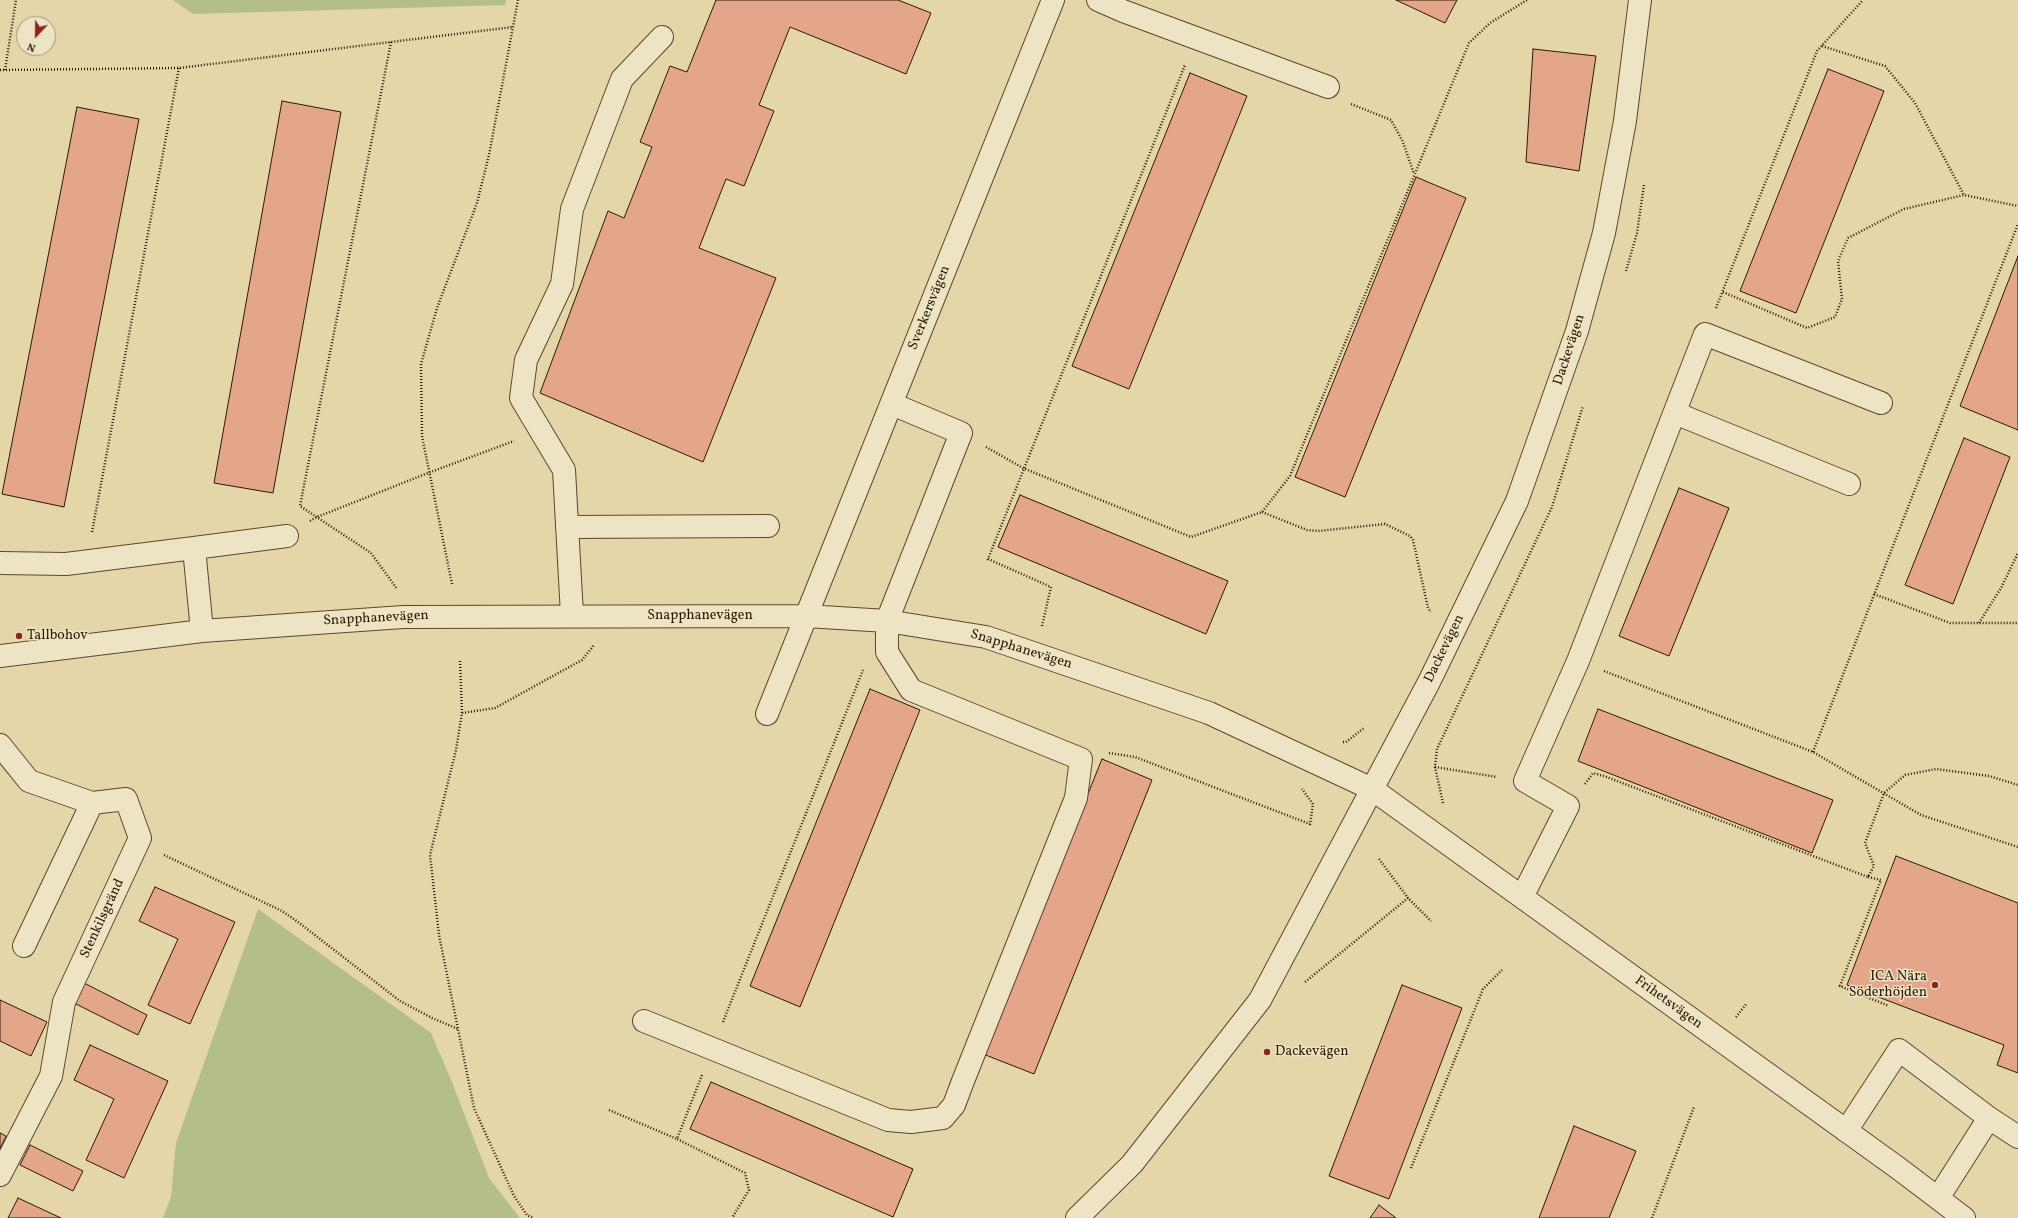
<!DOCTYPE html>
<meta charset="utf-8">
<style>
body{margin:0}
#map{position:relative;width:2018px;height:1218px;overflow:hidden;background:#e4d6a8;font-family:Vollkorn,serif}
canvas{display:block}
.north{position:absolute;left:16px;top:16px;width:40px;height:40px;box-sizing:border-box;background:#ede4c6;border:1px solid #a19377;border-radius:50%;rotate:202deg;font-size:11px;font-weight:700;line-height:16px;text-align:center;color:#2f1900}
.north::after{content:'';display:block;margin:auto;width:14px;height:18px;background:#8f2418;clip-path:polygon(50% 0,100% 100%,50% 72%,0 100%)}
</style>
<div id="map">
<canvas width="2018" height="1218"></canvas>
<div class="north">N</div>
</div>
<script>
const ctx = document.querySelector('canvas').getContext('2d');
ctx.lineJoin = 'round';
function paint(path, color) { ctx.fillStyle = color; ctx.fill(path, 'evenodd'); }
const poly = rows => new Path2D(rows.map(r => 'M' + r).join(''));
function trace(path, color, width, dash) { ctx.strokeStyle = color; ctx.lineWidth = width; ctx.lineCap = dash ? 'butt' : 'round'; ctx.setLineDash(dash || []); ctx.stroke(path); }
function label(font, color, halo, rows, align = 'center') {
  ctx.font = font + ' Vollkorn,serif'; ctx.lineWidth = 3; ctx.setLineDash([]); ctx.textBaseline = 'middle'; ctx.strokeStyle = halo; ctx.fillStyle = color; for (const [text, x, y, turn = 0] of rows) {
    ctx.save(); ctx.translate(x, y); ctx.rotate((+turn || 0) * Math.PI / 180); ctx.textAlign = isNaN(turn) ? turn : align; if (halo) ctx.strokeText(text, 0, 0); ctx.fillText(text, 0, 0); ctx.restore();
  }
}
const green = poly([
 [173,0,506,0,505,5,193,14],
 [258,909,431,1033,452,1082,489,1178,520,1218,163,1218,171,1197,176,1143]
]);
const building = poly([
 [716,0,898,0,931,13,906,74,790,27,759,105,774,111,744,186,726,179,699,248,776,278,703,462,540,393,608,211,624,218,652,147,640,142,670,66,687,72,716,0],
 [1396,0,1457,0,1445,23,1396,0],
 [1533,49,1596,56,1579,171,1526,162,1533,49],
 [1828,69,1884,91,1796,313,1740,291,1828,69],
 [1190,73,1247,96,1129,389,1072,366,1190,73],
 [282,101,341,112,273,493,214,483,282,101],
 [77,107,139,119,64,507,2,494,77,107],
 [1416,177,1466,198,1345,497,1295,477,1416,177],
 [2018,256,2018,430,1960,406,2018,256],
 [1964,438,2010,457,1953,604,1905,585,1964,438],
 [1679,488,1729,508,1669,656,1619,636,1679,488],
 [1020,495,1228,581,1206,634,998,547,1020,495],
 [870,689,920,710,800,1007,750,986,870,689],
 [1598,709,1833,800,1812,853,1578,761,1598,709],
 [1102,759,1152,780,1034,1074,983,1054,1102,759],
 [1896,856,2018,903,2018,1073,1997,1065,2004,1045,1847,985,1896,856],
 [155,887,235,922,190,1024,148,1005,178,939,139,921,155,887],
 [84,983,147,1015,138,1035,74,1003,84,983],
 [1402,985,1462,1008,1389,1199,1329,1176,1402,985],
 [0,1000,47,1022,31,1056,0,1041,0,1000],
 [90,1045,168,1081,124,1178,86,1160,114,1099,74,1080,90,1045],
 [711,1082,913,1169,893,1217,690,1129,711,1082],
 [1574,1126,1636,1151,1609,1218,1539,1218,1574,1126],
 [0,1133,6,1136,0,1149,0,1133],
 [30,1145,83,1171,73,1191,20,1165,30,1145],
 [18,1198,61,1218,8,1218,18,1198],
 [1379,1205,1396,1218,1370,1218,1379,1205]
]);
const path = poly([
 [391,42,300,506,371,553,397,589],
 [1822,46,1885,66,1915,103,1964,195],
 [0,70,179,68,513,27],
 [5,70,16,0],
 [1351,104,1391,120,1403,142,1414,174],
 [1626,271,1637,233,1644,185],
 [1723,292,1807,328,1835,317,1842,299,1838,261,1848,238,1904,209,1964,195,2018,206],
 [1716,308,1817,51,1863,0],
 [986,447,1023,468,1191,537,1262,512,1290,476,1469,43,1490,23,1527,0],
 [1262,512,1307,530,1318,531,1385,524,1410,536,1413,540,1428,608,1431,612],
 [310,521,317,517,428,473,514,441],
 [92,532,179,68],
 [452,584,422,436,421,364,437,308,477,203,489,155,518,0],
 [1874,594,1950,623,2018,623],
 [1979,623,2001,588,2018,553],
 [1042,626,1051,587,988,559,1185,65],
 [460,661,462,713,456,750,430,855,439,935,474,1108,514,1196,527,1215,534,1218],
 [1604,671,1813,752,1921,815,2018,847],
 [462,713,495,708,582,660,594,645],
 [1343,742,1346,742,1364,728],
 [1813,752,2018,224],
 [1109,753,1135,757,1310,824,1313,804,1302,789],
 [1435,767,1497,777],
 [1585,784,1593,773,1604,776,1868,877,1874,866,1865,843,1884,793,1905,775,1936,769,1989,776,2018,785],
 [1443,803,1435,767,1437,749,1552,507,1583,406],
 [164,855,282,911,298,922,400,1001,432,1018,458,1029],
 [1379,859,1408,898],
 [1868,877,1881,880,1840,986,1889,1006],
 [1305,982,1408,898,1431,921],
 [1736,1017,1747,1003],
 [723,1022,863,670],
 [702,1075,677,1139,745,1173,749,1190,732,1218],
 [609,1110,677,1139],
 [1411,1168,1483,989,1502,970],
 [1652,1218,1694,1107]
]);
const minor = poly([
 [1098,0,1123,11,1328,87],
 [1675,413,1849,484],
 [567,527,768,526],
 [0,563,66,564,194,548],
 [572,615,564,470,521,398,526,360,562,284,572,209,622,79,662,37],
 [202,631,194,548,287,536],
 [0,656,202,631,403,617,806,616,887,621,986,637,1209,713,1372,789,1898,1168,1964,1218],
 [767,714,1053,0],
 [0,745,29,781,92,803,126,799,140,838,64,1002,51,1076,0,1175],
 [1522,897,1568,806,1525,781,1578,661,1705,334,1881,403],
 [24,946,92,803],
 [644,1021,888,1120,911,1122,943,1118,954,1105,963,1081,1076,798,1081,759,911,690,887,652,887,621,961,433,892,404],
 [1989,1118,2018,1137],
 [1846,1131,1899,1050,1989,1118,1938,1198],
 [1077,1218,1132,1164,1260,1000,1429,682,1517,501,1577,331,1604,233,1625,121,1640,0]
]);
const markers = [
 [19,636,4,"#8f2418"],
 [1935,985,4,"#8f2418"],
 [1267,1052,4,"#8f2418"]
];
const streetNames = [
 ["Sverkersvägen",930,308,-68],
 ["Dackevägen",1570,350,-72],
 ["Snapphanevägen",700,616],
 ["Snapphanevägen",376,619,-3],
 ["Dackevägen",1445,649,-64],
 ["Snapphanevägen",1021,650,17],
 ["Stenkilsgränd",103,919,-65],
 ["Frihetsvägen",1668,1003,36]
];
const poiNames = [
 ["Tallbohov",27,636],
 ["ICA Nära",1927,977,"right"],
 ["Söderhöjden",1927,993,"right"],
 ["Dackevägen",1275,1052]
];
paint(green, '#b4be88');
paint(building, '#e3a68b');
trace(building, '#2f1900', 1);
trace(minor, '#5c482a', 24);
trace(path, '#2f1900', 2.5, [1, 2]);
trace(minor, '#ede4c6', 22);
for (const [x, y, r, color] of markers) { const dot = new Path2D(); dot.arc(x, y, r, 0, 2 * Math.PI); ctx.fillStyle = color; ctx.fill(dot); trace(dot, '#ede4c6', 1.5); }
label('14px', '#2f1900', '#ede4c6', streetNames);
label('14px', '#2f1900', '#ede4c6', poiNames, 'left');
</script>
